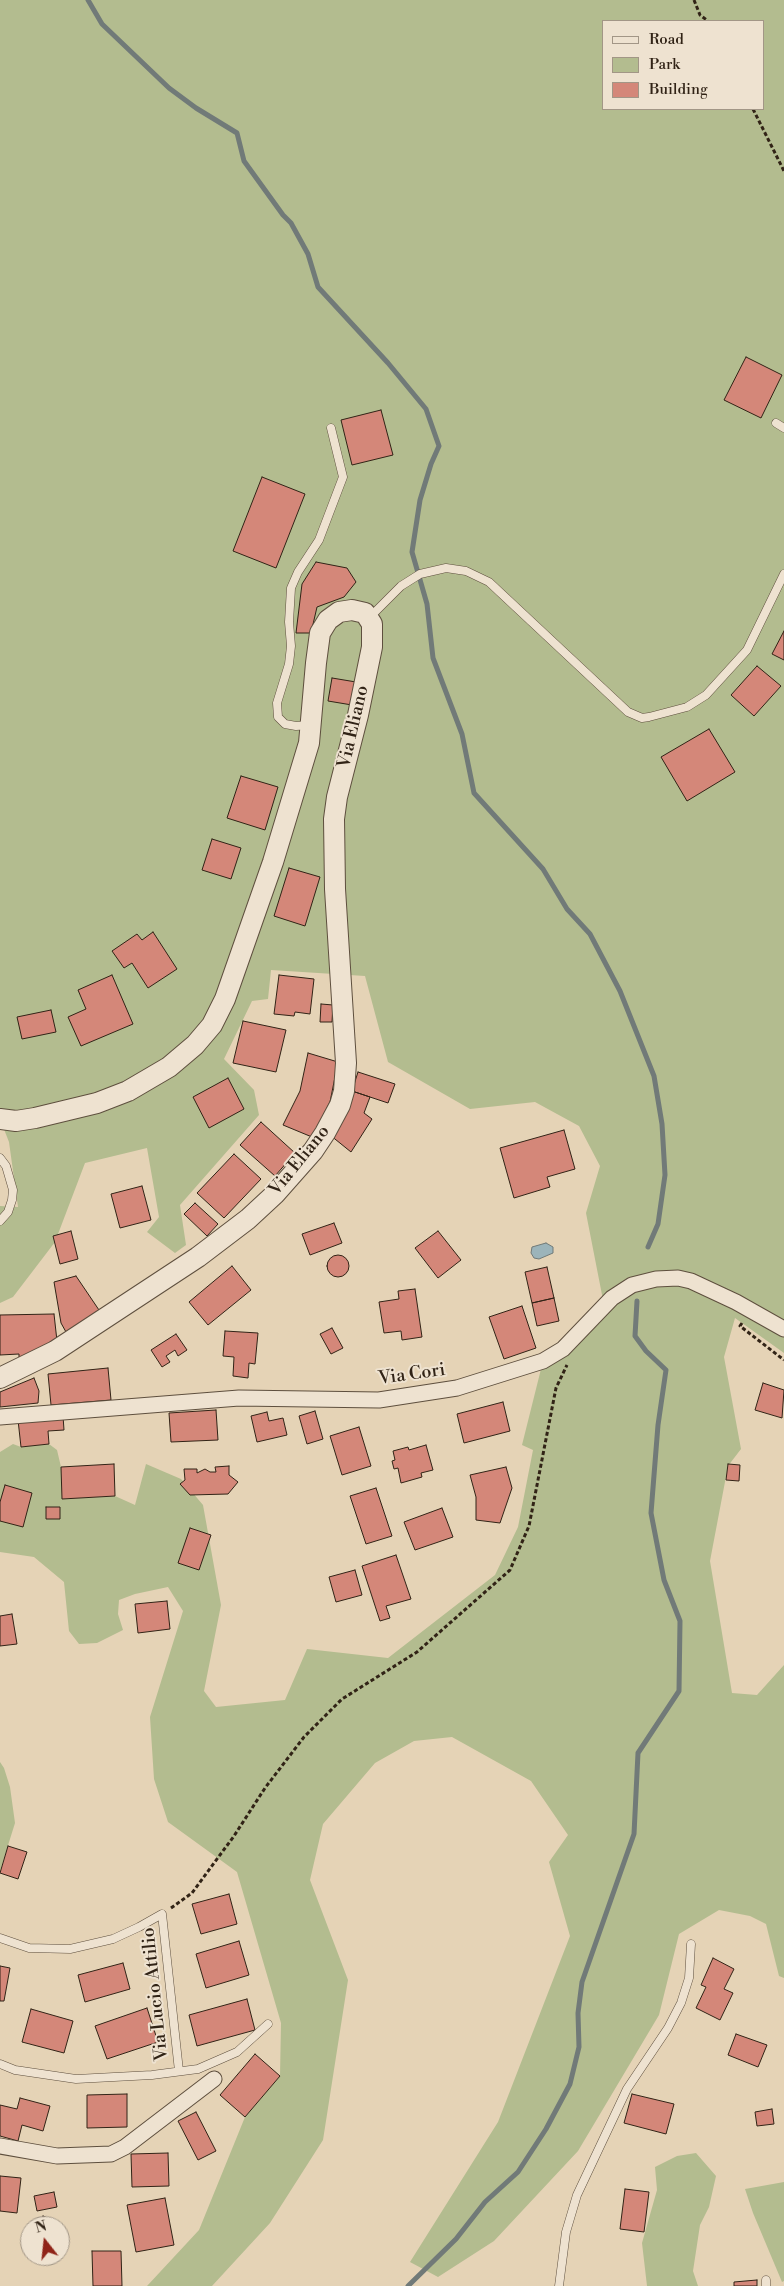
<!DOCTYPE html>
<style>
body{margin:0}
#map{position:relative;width:784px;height:2286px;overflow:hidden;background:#e5d3b6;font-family:"Libre Bodoni",serif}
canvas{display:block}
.legend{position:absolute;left:602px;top:20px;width:162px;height:90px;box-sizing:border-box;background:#eee2d0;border:1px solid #a29686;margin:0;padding:6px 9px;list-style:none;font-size:15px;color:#312316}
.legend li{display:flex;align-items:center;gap:10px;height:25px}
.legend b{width:25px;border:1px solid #a29686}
.north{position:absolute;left:20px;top:2216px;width:50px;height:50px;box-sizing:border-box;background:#eee2d0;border:1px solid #a29686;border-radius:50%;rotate:344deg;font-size:14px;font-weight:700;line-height:20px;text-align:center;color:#312316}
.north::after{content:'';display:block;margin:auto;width:18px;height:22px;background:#8f2418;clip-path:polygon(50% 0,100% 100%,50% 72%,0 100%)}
</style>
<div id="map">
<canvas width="784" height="2286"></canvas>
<ul class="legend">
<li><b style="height:6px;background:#eee2d0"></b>Road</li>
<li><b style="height:14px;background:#b3bc8f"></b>Park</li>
<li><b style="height:14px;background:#d48779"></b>Building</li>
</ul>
<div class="north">N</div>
</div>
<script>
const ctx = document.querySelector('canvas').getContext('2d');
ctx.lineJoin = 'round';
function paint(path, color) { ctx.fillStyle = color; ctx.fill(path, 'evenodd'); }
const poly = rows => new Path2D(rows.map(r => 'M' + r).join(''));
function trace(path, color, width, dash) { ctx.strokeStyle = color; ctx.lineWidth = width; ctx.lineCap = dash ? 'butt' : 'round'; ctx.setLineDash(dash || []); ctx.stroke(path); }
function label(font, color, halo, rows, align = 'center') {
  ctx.font = font + ' "Libre Bodoni",serif'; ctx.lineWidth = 4; ctx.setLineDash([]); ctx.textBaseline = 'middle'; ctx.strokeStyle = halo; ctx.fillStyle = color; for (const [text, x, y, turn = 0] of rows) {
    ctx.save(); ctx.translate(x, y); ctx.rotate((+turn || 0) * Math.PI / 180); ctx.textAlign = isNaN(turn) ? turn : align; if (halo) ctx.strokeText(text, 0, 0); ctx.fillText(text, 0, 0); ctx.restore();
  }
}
const green = poly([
 [0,0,784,0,784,1353,735,1318,724,1357,741,1449,728,1466,710,1561,732,1693,757,1695,784,1665,784,1978,779,1976,766,1924,750,1916,719,1910,679,1934,659,2015,578,2151,494,2241,438,2277,410,2262,498,2122,570,1936,549,1862,568,1835,531,1781,452,1737,414,1741,375,1763,323,1824,310,1880,348,1980,323,2140,270,2223,212,2286,147,2286,199,2230,245,2117,280,2076,281,2023,237,1872,168,1822,154,1779,150,1717,183,1611,168,1587,135,1594,119,1600,118,1614,123,1630,97,1643,79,1644,69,1631,64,1582,34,1557,0,1552,0,1452,13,1444,21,1447,49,1444,57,1450,61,1467,62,1499,115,1496,135,1505,146,1464,181,1479,203,1505,221,1605,204,1691,216,1707,285,1700,307,1649,388,1658,495,1575,518,1527,533,1450,522,1445,543,1361,604,1305,586,1213,600,1166,579,1126,535,1102,470,1109,388,1062,365,976,271,970,268,999,252,1001,224,1059,254,1090,259,1115,180,1205,186,1245,175,1253,147,1232,159,1217,147,1148,85,1163,55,1242,13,1297,0,1303,0,1206,18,1207,9,1142,0,1119],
 [603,21,763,21,763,109,603,109],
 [0,1762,4,1768,10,1787,15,1823,0,1871],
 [696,2153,716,2176,709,2207,700,2225,693,2271,698,2286,647,2286,642,2243,657,2190,655,2167,677,2156],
 [784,2182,784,2281,782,2282,753,2213,745,2189]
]);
const water = poly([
 [546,1243,553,1247,553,1253,539,1259,534,1258,531,1253,532,1247,546,1243]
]);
const stream = poly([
 [88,0,102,24,169,88,196,108,237,133,244,161,283,215,291,223,308,254,318,287,388,363,426,409,439,446,431,464,420,500,412,552,427,604,433,658,462,734,474,793,543,869,567,909,590,934,620,991,654,1076,662,1124,665,1175,658,1224,648,1247],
 [408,2286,456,2239,485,2202,518,2172,546,2129,570,2084,579,2047,578,2013,582,1982,634,1834,638,1753,679,1691,680,1621,664,1580,651,1513,658,1425,666,1370,646,1351,635,1336,637,1301]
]);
const building = poly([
 [746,357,782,375,761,418,724,400,746,357],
 [381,410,393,455,352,465,341,420,381,410],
 [262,477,305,494,276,568,233,551,262,477],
 [316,562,347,568,356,582,344,597,317,607,311,633,296,633,302,584,316,562],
 [784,631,784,660,772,654,784,631],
 [757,666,781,686,754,716,731,695,757,666],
 [332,678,356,682,352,705,328,701,332,678],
 [709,729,735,772,687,801,661,757,709,729],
 [241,776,278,787,265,830,227,818,241,776],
 [212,839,241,848,231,879,202,870,212,839],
 [289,868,320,877,305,926,274,916,289,868],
 [153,932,177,969,148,988,132,963,124,968,112,951,137,934,142,940,153,932],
 [112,975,133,1024,81,1046,68,1017,86,1009,78,990,112,975],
 [279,975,314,979,310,1014,295,1012,294,1016,274,1014,279,975],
 [321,1004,333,1005,332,1022,320,1022,321,1004],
 [51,1010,56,1032,22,1039,17,1017,51,1010],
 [243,1021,286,1030,276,1072,233,1063,243,1021],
 [308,1053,338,1062,330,1102,312,1137,283,1125,300,1091,308,1053],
 [358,1072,395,1084,388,1103,352,1091,358,1072],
 [228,1078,244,1109,209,1128,193,1097,228,1078],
 [352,1091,370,1097,364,1113,372,1119,351,1152,330,1135,352,1091],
 [261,1122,295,1153,275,1176,240,1145,261,1122],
 [564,1130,575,1169,547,1177,550,1187,514,1198,500,1148,564,1130],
 [234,1154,261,1179,224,1218,197,1193,234,1154],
 [142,1186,151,1220,120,1228,111,1194,142,1186],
 [195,1203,218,1224,207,1236,184,1214,195,1203],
 [334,1223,342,1243,310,1255,302,1234,334,1223],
 [71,1231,78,1259,60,1264,53,1236,71,1231],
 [438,1231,461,1260,438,1278,415,1248,438,1231],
 '327 1266a11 11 0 1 1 22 0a11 11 0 1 1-22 0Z',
 [232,1266,251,1290,208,1325,189,1302,232,1266],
 [547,1267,554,1298,532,1303,525,1272,547,1267],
 [76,1276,99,1310,66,1332,61,1323,54,1282,76,1276],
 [415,1289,422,1337,402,1340,401,1331,384,1333,379,1302,399,1299,398,1291,415,1289],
 [554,1298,559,1321,537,1326,532,1303,554,1298],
 [522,1306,536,1348,504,1359,489,1317,522,1306],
 [54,1314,57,1341,19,1359,19,1354,0,1355,0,1315,54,1314],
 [332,1328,343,1348,331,1354,320,1334,332,1328],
 [225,1331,258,1333,255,1364,249,1363,248,1378,233,1376,234,1357,223,1356,225,1331],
 [176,1334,187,1350,178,1356,175,1350,166,1356,170,1362,162,1367,151,1350,176,1334],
 [108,1368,111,1400,51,1405,48,1374,108,1368],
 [34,1378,39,1391,38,1403,0,1407,0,1392,34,1378],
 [763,1383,784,1390,782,1418,755,1410,763,1383],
 [503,1402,510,1431,464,1443,457,1414,503,1402],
 [216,1410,218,1440,171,1442,169,1413,216,1410],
 [315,1411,323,1439,307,1444,299,1416,315,1411],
 [267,1412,269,1421,283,1418,287,1435,257,1442,251,1416,267,1412],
 [63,1416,64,1430,48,1431,49,1444,21,1447,18,1420,63,1416],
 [359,1427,371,1466,342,1475,330,1436,359,1427],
 [426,1445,433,1470,421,1473,422,1477,401,1483,398,1468,394,1469,392,1461,395,1460,393,1451,408,1447,409,1450,426,1445],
 [114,1464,115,1496,62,1499,61,1467,114,1464],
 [728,1464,740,1465,739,1481,726,1480,728,1464],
 [229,1466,229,1475,238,1482,228,1494,190,1495,180,1484,185,1480,184,1469,197,1469,197,1473,205,1469,210,1472,216,1472,215,1467,229,1466],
 [506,1467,512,1488,500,1523,476,1520,476,1497,470,1475,506,1467],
 [5,1485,32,1493,23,1527,0,1521,0,1502,5,1485],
 [376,1488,392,1536,366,1544,350,1496,376,1488],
 [46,1507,60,1507,60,1519,46,1519,46,1507],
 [442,1508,453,1537,415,1550,404,1522,442,1508],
 [190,1528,211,1535,199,1570,178,1563,190,1528],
 [396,1555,411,1599,386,1606,390,1618,380,1621,362,1566,396,1555],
 [355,1570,362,1595,336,1602,329,1577,355,1570],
 [167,1601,170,1629,138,1633,135,1604,167,1601],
 [12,1614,17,1644,0,1646,0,1616,12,1614],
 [8,1846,27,1852,18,1879,0,1873,8,1846],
 [229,1894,237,1924,201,1934,192,1904,229,1894],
 [239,1941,249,1975,206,1988,196,1954,239,1941],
 [713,1958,734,1969,724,1989,733,1993,720,2020,696,2008,706,1987,701,1985,713,1958],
 [123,1963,130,1989,85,2002,78,1975,123,1963],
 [0,1966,10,1968,4,2001,0,2001,0,1966],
 [247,1999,255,2030,197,2046,189,2015,247,1999],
 [147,2008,158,2042,107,2059,95,2026,147,2008],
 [31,2009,73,2021,64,2053,22,2042,31,2009],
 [736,2034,767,2045,758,2067,728,2055,736,2034],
 [255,2054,280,2076,245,2117,220,2095,255,2054],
 [127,2094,127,2127,87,2128,87,2095,127,2094],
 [632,2094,674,2104,666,2134,624,2123,632,2094],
 [20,2098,50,2106,43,2131,22,2125,18,2141,0,2136,0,2105,17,2109,20,2098],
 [772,2109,774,2124,757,2126,755,2112,772,2109],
 [196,2112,216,2151,198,2160,178,2121,196,2112],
 [168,2153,169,2186,132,2187,131,2154,168,2153],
 [0,2176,21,2178,17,2213,0,2211,0,2176],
 [625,2189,649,2192,644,2232,620,2229,625,2189],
 [54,2192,57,2207,37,2211,34,2196,54,2192],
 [165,2198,174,2245,136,2252,127,2205,165,2198],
 [43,2216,54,2221,52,2226,38,2226,43,2216],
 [92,2251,121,2251,122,2286,93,2286,92,2251],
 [757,2280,757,2286,734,2286,734,2282,757,2280]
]);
const path = poly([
 [694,0,700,15,708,21],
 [753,109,784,171],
 [742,1323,740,1326,784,1360],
 [171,1908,192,1893,234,1836,265,1788,304,1737,342,1699,417,1652,510,1570,529,1526,556,1388,567,1365]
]);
const service = poly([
 [776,423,784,428],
 [369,618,401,586,420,574,446,568,466,571,489,582,628,712,642,718,649,717,687,707,706,695,747,650,784,574],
 [310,725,296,726,285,724,278,717,277,703,289,664,291,646,289,622,291,588,298,572,319,540,343,477,331,428],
 [0,1158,6,1166,13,1190,12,1200,8,1212,0,1221],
 [0,1938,29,1948,70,1949,113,1939,139,1927,162,1914,179,2071],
 [0,2064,15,2070,76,2079,152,2075,198,2069,237,2052,268,2024],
 [766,2280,766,2286],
 [559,2286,566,2232,577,2195,627,2089,668,2028,681,2003,689,1978,691,1944]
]);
const minor = poly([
 [0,1417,239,1398,379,1400,457,1388,543,1361,563,1349,612,1298,632,1285,656,1279,678,1278,691,1281,736,1302,784,1329],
 [0,2146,57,2156,111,2154,125,2147,214,2079]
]);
const tertiary = poly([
 [0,1119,16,1121,35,1118,97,1103,128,1091,169,1067,195,1045,212,1025,225,999,273,862,309,743,316,663,320,633,328,620,339,612,352,610,365,613,372,624,372,647,358,715,337,797,334,819,335,889,346,1063,344,1091,340,1105,325,1133,313,1151,275,1194,248,1219,198,1257,55,1351,0,1378]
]);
const streetNames = [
 ["Via Eliano",354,727,-77],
 ["Via Eliano",300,1161,-51],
 ["Via Cori",412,1375,-8],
 ["Via Lucio Attilio",156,1994,-96]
];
paint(green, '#b3bc8f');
paint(water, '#9cb4ba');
trace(water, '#717a78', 1);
trace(stream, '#717a78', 5);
paint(building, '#d48779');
trace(building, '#312316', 1);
trace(service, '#5e4f3e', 9);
trace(minor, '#5e4f3e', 17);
trace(tertiary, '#5e4f3e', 22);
trace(path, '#312316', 3, [4, 2.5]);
trace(service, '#eee2d0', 8);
trace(minor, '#eee2d0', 15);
trace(tertiary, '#eee2d0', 20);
label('18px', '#312316', '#eee2d0', streetNames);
</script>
